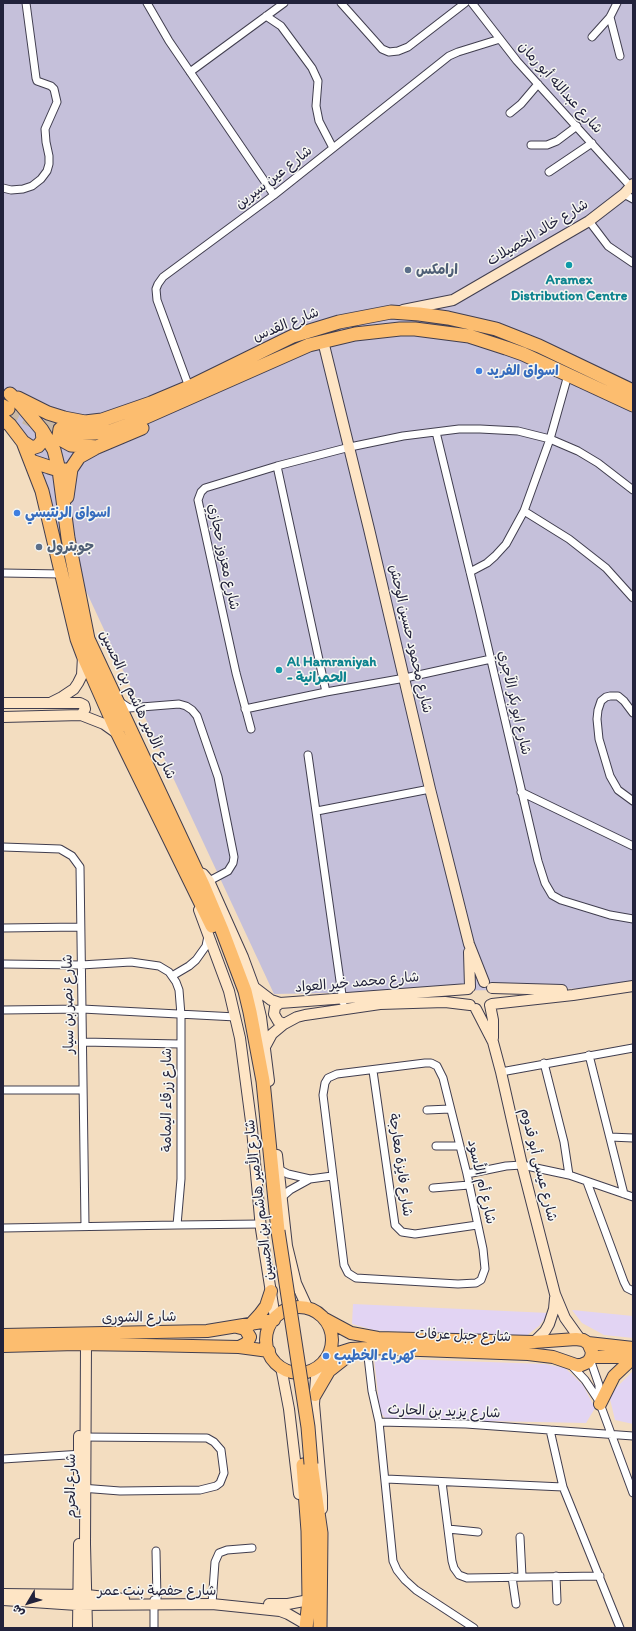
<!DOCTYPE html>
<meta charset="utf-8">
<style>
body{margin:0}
#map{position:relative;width:636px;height:1631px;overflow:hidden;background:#f3ddc0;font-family:Itim,"Playpen Sans Arabic",sans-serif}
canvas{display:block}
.frame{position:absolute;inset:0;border:4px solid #22223b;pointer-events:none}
.north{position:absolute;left:8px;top:1583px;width:40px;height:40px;-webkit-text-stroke:3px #f6f6f2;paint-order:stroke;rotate:232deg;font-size:11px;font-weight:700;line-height:16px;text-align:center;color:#22223b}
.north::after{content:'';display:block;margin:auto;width:14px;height:18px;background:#22223b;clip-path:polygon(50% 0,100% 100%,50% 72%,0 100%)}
</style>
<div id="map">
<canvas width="636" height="1631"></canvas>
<div class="frame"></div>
<div class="north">ش</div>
</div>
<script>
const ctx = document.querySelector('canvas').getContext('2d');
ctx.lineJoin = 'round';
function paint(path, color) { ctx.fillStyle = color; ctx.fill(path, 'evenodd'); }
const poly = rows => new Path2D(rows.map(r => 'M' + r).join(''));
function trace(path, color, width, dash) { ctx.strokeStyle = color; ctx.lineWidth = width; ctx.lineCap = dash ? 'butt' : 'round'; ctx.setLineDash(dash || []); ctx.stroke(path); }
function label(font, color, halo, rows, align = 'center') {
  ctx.font = font + ' Itim,"Playpen Sans Arabic",sans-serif'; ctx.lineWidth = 3; ctx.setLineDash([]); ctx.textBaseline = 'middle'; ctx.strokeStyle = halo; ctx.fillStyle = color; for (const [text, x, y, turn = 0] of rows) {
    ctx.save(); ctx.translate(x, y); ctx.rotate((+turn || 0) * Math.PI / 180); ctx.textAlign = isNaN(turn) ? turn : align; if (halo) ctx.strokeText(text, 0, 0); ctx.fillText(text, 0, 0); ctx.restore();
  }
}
const built = poly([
 [353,1304,549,1313,539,1326,521,1340,374,1330,352,1324],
 [572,1310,633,1316,633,1338,604,1335,582,1323],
 [374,1358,545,1364,565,1368,583,1385,595,1408,586,1423,386,1419,380,1412],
 [633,1371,633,1424,615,1420,609,1395]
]);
const industrial = poly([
 [3,3,633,3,633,982,608,988,274,994,3,413]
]);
const highwayTunnel = poly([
 [8,409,36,423,69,434]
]);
const street = poly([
 [147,3,169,41,274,195],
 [341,3,382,49,389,52,398,51,408,47,465,3],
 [472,3,517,61,631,187],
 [266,16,281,26,312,68,318,81,316,106,319,121,333,148],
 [610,17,620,56],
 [592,37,610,17,617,3],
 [190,72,284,3],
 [510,113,521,104,538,84],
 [531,145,547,145,557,141,577,126],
 [549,172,592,143],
 [3,188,11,190,23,189,32,186,41,179,47,171,49,164,49,156,46,142,45,129,57,102,54,89,51,86,37,81,36,78,26,3],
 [624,194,633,199],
 [589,221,608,246,633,263],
 [189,387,157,300,156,289,158,284,163,277,274,195,449,56,458,52,500,39],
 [436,432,479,609,538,861,545,883,552,895,561,900,610,915,633,919],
 [277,466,326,692],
 [524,511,569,539,606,568,633,598],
 [470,572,487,563,495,556,506,544,524,511,550,439,568,375],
 [3,573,62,574],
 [120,702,129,708,179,704,186,706,192,710,197,716,218,777,234,857,233,863,228,871,209,881],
 [245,709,326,692,405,678,491,659],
 [633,713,624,701,618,696,610,696,606,697,601,701,598,710,597,719,599,739,610,776,618,790,633,801],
 [251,729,236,673,198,500,201,492,205,488,277,466,350,447,403,436,459,429,480,429,518,431,550,439,578,451,598,463,633,490],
 [308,755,343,1002],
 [521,792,633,846],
 [317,811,430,789],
 [3,847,60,849,72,856,80,867,85,1225],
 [3,928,80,927],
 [3,964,81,965,131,962,159,966,169,972,176,982,179,990,181,1015,181,1179,177,1225,3,1228],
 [172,976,189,966,196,960,206,946,208,936],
 [3,1010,82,1009,236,1017],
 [83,1042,180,1044],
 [589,1055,624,1194],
 [425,1063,431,1063,437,1066,443,1078,467,1174,483,1249,485,1269,481,1280,476,1283,458,1284,356,1278,348,1273,344,1265,323,1095,325,1083,328,1078,337,1074,425,1063],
 [544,1063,564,1142,569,1175],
 [373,1071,395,1225,402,1232,415,1234,477,1225],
 [501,1072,633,1048],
 [3,1090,83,1090],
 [427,1110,450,1109],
 [610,1137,633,1138],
 [436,1146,460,1146],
 [278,1169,288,1174,310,1179],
 [467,1174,506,1166,522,1165,569,1175,633,1197],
 [587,1182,624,1282,627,1288,633,1291],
 [433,1188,469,1185],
 [282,1197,290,1190,310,1179,332,1176],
 [177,1225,261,1224],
 [367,1348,372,1391,379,1422,393,1561,397,1570,405,1580,416,1590,474,1628],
 [590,1359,599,1385,599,1399],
 [571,1365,585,1380,599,1401,633,1493],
 [379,1422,466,1424,633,1436],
 [550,1430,563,1487,620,1628],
 [3,1459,83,1454],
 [386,1479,563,1487],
 [442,1482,452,1561,454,1568,459,1575,467,1578,600,1576],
 [81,1488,120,1491,200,1490,216,1486,220,1483,224,1473,221,1450,214,1442,207,1438,81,1437],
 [448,1529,478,1532],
 [520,1537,522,1576],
 [156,1551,157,1600],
 [556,1576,557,1601],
 [512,1577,516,1604],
 [212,1604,215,1562,219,1553,227,1550,252,1548],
 [154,1628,154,1600]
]);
const secondary = poly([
 [403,310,453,300,589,221,624,194,633,184],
 [323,341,369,529,430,789,469,944,484,982],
 [52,702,62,697,74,689,78,683,82,675,83,656],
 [3,703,80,703,84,705,85,709,81,715],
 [3,717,81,715,104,724,118,734],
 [197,872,203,874,209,881,243,957,254,987,261,1017,269,1081],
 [199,910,229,991,240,1038,252,1129,261,1229,275,1318],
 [469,952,470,987],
 [254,987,271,1000,280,1003,468,989],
 [492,988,562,990],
 [280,1003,275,1007,274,1014,278,1021,284,1024],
 [492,1004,573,995,633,986],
 [490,1005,493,1020,493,1038],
 [476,1009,493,1042,501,1072,522,1165,555,1294,565,1318,580,1339],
 [265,1047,272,1034,284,1024,297,1017,305,1015,380,1004,445,1002,470,1005],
 [277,1155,287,1246,296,1283,308,1309],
 [534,1342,545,1331,549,1324,554,1309,555,1298],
 [86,1344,85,1544,87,1628],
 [281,1367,289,1409,299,1494],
 [320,1367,316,1378,314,1404,322,1496,322,1509],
 [79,1504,79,1436],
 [3,1594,87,1595,124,1599],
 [3,1600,77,1605,212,1604,280,1611,288,1614,307,1625],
 [269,1604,288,1604,309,1600],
 [78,1628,79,1544]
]);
const primary = poly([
 '266 1340a33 33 0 1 1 66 0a33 33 0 1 1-66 0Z',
 [325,1319,351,1333,378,1338,534,1342,576,1339,583,1340,588,1343,592,1352,591,1357,588,1362,579,1366,553,1357,528,1354,367,1348,351,1349,329,1356],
 [250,1325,260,1314,266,1306,271,1291],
 [237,1327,245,1329,250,1337,247,1343,239,1347],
 [3,1335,207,1331,274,1320],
 [588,1343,633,1348],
 [3,1346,76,1344,145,1345,239,1347,269,1351],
 [591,1357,633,1357],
 [315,1395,329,1371,353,1352],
 [600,1404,614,1376,633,1358]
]);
const highway = poly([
 [10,394,22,406,42,430,54,450,59,470,68,538,88,639,203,885,222,930,245,991,250,1012,263,1081,278,1231],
 [18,398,48,413,64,418,85,422,102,420,151,403,189,387,293,336,339,322,391,312,419,314,448,318,496,329,539,346,633,391],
 [3,406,8,409],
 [3,419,10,425,23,442,42,491,77,639,83,655,118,734,212,926],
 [80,423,65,426,60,429,59,436,62,440,71,445,97,447],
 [69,434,95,433,111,431,128,425,309,345,355,334,400,329,415,329,469,336,506,348,523,354,633,405],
 [23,442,32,448,38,446,43,440,42,430],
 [31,461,49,467,59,470,66,470],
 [67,497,71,469,79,457,97,447,142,428],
 [311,1464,321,1533,320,1628],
 [303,1465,308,1531,309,1600,306,1628]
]);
const highwayBridge = poly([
 [278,1231,308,1427,311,1464]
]);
const markers = [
 [569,265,4,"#0f9aa8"],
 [408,270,4,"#5c6f8a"],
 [479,371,4,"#3f7fe0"],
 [17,513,4,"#3f7fe0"],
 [39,547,4,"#5c6f8a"],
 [279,670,4,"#0f9aa8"],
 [326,1356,4,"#3f7fe0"]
];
const streetNames = [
 ["شارع عبدالله أبو رمان",560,88,48],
 ["شارع عين سيرين",274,178,-38],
 ["شارع خالد الخصيلات",538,233,-31],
 ["شارع القدس",286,325,-22],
 ["شارع معزوز حجازي",223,557,78],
 ["شارع محمود حسين الوحش",410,639,77],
 ["شارع ابو بكر الآجري",514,703,77],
 ["شارع الأمير هاشم بن الحسين",137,705,65],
 ["شارع محمد خير العواد",357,983,-5],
 ["شارع نصر بن سيار",69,1004,-91],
 ["شارع زرقاء اليمامة",167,1100,-90],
 ["شارع فايزة معارجة",400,1165,82],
 ["شارع عيسى أبو قدوم",538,1165,76],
 ["شارع أم الأسود",481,1182,77],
 ["شارع الأمير هاشم بن الحسين",260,1200,-97],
 ["شارع الشورى",139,1318,-1],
 ["شارع جبل عرفات",463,1336,2],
 ["شارع يزيد بن الحارث",444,1412,2],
 ["شارع الحرم",71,1486,-90],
 ["شارع حفصة بنت عمر",157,1591]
];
const serviceNames = [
 ["ارامكس",416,270],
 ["جوبترول",47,547]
];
const cultureNames = [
 ["Aramex",569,280],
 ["Distribution Centre",569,296],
 ["Al Hamraniyah",287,662,"left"],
 ["- الحمرانية",287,678,"left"]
];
const shopNames = [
 ["اسواق الفريد",487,371],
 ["اسواق الرنتيسي",25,513],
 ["كهرباء الخطيب",334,1356]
];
paint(built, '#e2d4f3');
paint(industrial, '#c5c0da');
trace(highwayTunnel, '#c9b8a5', 13, [13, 6]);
trace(street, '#413e4f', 9);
trace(secondary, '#413e4f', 12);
trace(primary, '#413e4f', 14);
trace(highway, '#413e4f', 15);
trace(street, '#fff', 7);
trace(secondary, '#fee5c5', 10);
trace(primary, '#fcbd6f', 12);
trace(highway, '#fcbd6f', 13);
trace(highwayBridge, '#413e4f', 15, []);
trace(highwayBridge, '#fcbd6f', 13);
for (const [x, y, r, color] of markers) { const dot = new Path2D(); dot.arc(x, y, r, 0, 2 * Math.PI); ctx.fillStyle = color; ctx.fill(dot); trace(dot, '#f6f6f2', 1.5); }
label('14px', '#22223b', '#f6f6f2', streetNames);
label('bold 14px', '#4e5e75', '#f6f6f2', serviceNames, 'left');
label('bold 14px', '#0d838f', '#f6f6f2', cultureNames);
label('bold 14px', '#366cbe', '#f6f6f2', shopNames, 'left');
</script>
